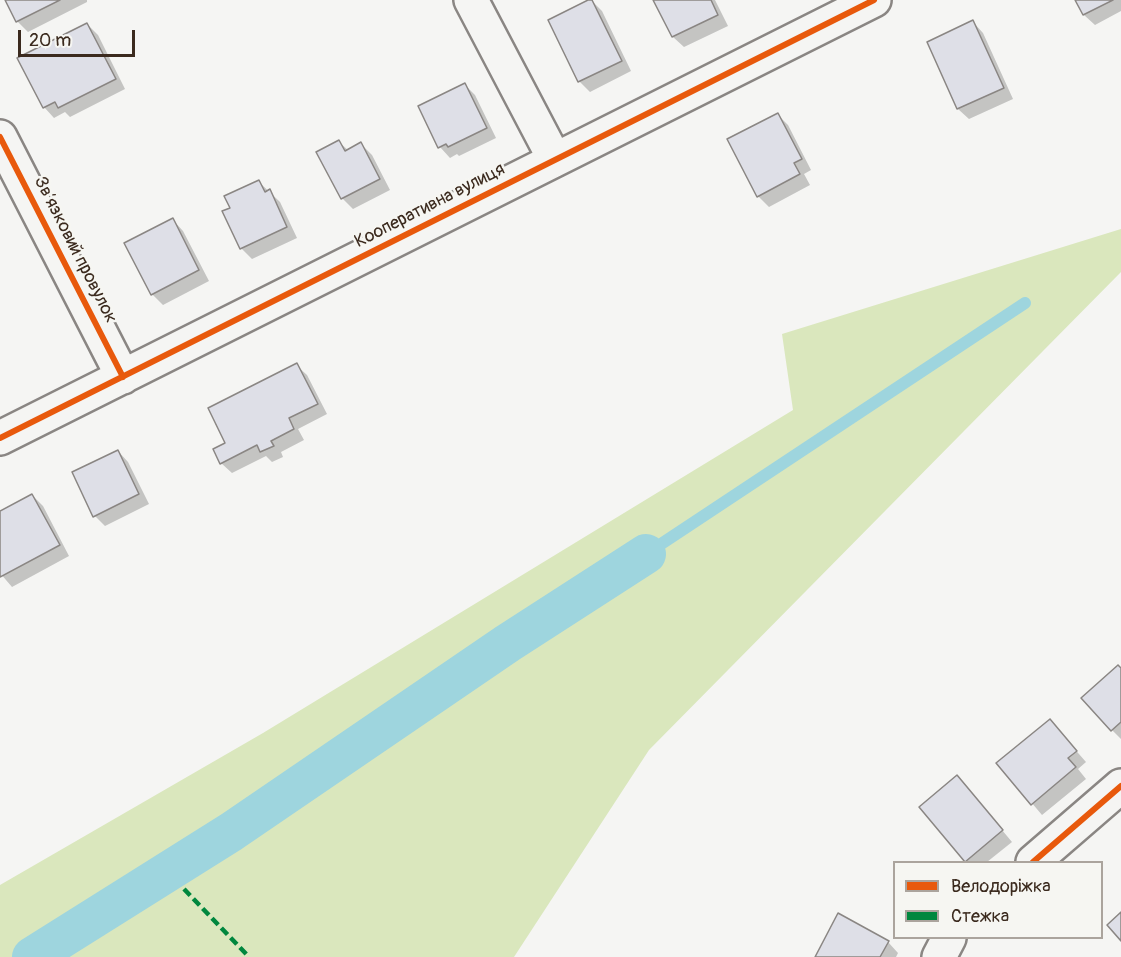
<!DOCTYPE html>
<meta charset="utf-8">
<style>
body{margin:0}
#map{position:relative;width:1121px;height:957px;overflow:hidden;background:#f5f5f3;font-family:Pangolin,sans-serif}
canvas{display:block}
.legend{position:absolute;left:893px;top:861px;width:210px;height:78px;box-sizing:border-box;background:#f6f6f2;border:2px solid #aba49d;margin:0;padding:8px 10px;list-style:none;font-size:18px;color:#3b2a1e}
.legend li{display:flex;align-items:center;gap:12px;height:30px}
.legend b{width:30px;border:2px solid #aba49d}
.scale{position:absolute;left:18px;top:30px;width:117px;height:27px;box-sizing:border-box;border:3px solid #3b2a1e;border-top:0;padding-left:8px;font-size:18px;line-height:21px;white-space:nowrap;color:#3b2a1e;-webkit-text-stroke:4px #f6f6f2;paint-order:stroke}
</style>
<div id="map">
<canvas width="1121" height="957"></canvas>
<ul class="legend">
<li><b style="height:8px;background:#e8590c"></b>Велодоріжка</li>
<li><b style="height:8px;background:#00873e"></b>Стежка</li>
</ul>
<div class="scale">20 m</div>
</div>
<script>
const ctx = document.querySelector('canvas').getContext('2d');
ctx.lineJoin = 'round';
function paint(path, color) { ctx.fillStyle = color; ctx.fill(path, 'evenodd'); }
const poly = rows => new Path2D(rows.map(r => 'M' + r).join(''));
function trace(path, color, width, dash) { ctx.strokeStyle = color; ctx.lineWidth = width; ctx.lineCap = dash ? 'butt' : 'round'; ctx.setLineDash(dash || []); ctx.stroke(path); }
function label(font, color, halo, rows, align = 'center') {
  ctx.font = font + ' Pangolin,sans-serif'; ctx.lineWidth = 5; ctx.setLineDash([]); ctx.textBaseline = 'middle'; ctx.strokeStyle = halo; ctx.fillStyle = color; for (const [text, x, y, turn = 0] of rows) {
    ctx.save(); ctx.translate(x, y); ctx.rotate((+turn || 0) * Math.PI / 180); ctx.textAlign = isNaN(turn) ? turn : align; if (halo) ctx.strokeText(text, 0, 0); ctx.fillText(text, 0, 0); ctx.restore();
  }
}
const green = poly([
 [1121,229,1121,272,649,750,514,957,0,957,0,885,263,733,793,410,782,334]
]);
const shadow = poly([
 [7,0,87,0,87,2,28,32,17,21],
 [591,0,602,11,631,71,590,92,579,81],
 [655,0,715,0,728,26,684,47,673,37],
 [1077,0,1121,0,1121,11,1095,25,1084,15],
 [973,22,983,33,1013,99,969,119,958,109,929,43],
 [87,24,98,35,125,89,70,117,65,112,54,118,44,107],
 [465,85,475,95,496,138,459,156,457,154,450,158,440,147],
 [778,115,788,125,811,170,804,174,810,185,769,207,758,196],
 [339,142,349,151,361,144,372,155,390,190,353,209,343,199,318,153],
 [259,182,280,202,297,238,252,259,241,248,232,209],
 [173,220,183,231,209,281,163,305,152,294],
 [296,365,307,375,327,414,298,429,304,440,281,452,283,457,272,462,266,456,232,473,221,463,227,443],
 [118,451,128,462,149,504,105,526,95,516],
 [32,495,43,506,69,556,12,587,0,573,0,513],
 [1121,670,1121,739,1112,730],
 [1050,721,1086,762,1078,769,1086,779,1042,815,998,763],
 [967,788,1012,842,987,862,968,862,922,807],
 [888,942,898,953,896,957,816,957]
]);
const stream = poly([
 [646,554,1025,303]
]);
const canal = poly([
 [32,957,231,832,508,643,646,554]
]);
const building = poly([
 [5,0,60,0,16,22,5,0],
 [588,0,592,0,622,61,578,82,548,20,588,0],
 [653,0,711,0,718,15,672,37,653,0],
 [1075,0,1113,0,1083,15,1075,0],
 [973,20,1004,88,957,109,927,42,973,20],
 [87,23,116,79,58,108,55,102,43,108,17,58,87,23],
 [465,83,487,128,448,147,446,144,438,148,418,106,465,83],
 [778,113,802,159,794,163,800,174,757,197,727,139,778,113],
 [339,140,345,151,361,142,380,179,341,199,316,152,339,140],
 [259,180,265,192,270,189,287,227,240,249,222,211,230,208,224,196,259,180],
 [173,218,199,270,151,295,124,243,173,218],
 [297,363,318,404,289,418,294,429,271,441,274,446,260,452,257,445,220,464,213,449,225,443,208,408,297,363],
 [118,450,139,494,93,517,72,472,118,450],
 [32,494,60,545,0,577,0,511,32,494],
 [1118,665,1121,668,1121,722,1111,731,1081,698,1118,665],
 [1050,719,1077,751,1068,758,1076,767,1031,805,996,763,1050,719],
 [957,775,1003,830,965,862,919,807,957,775],
 [1121,912,1121,941,1107,925,1121,912],
 [838,913,889,941,880,957,815,957,838,913]
]);
const minor = poly([
 [471,0,555,160],
 [0,137,123,377],
 [0,438,874,0],
 [1033,862,1121,786],
 [939,957,949,938]
]);
const quiet = poly([
 [184,889,249,957]
]);
const cycleway = poly([
 [0,137,123,377],
 [0,438,874,0],
 [1033,862,1121,786]
]);
const streetNames = [
 ["Кооперативна вулиця",430,206,-27],
 ["Звʼязковий провулок",75,250,63]
];
paint(green, '#dae7bd');
paint(shadow, '#0003');
trace(stream, '#9ed5de', 12);
trace(canal, '#9ed5de', 40);
paint(building, '#dedfe7');
trace(building, '#8a8683', 1.5);
trace(minor, '#8a8683', 38);
trace(minor, '#f5f5f3', 33);
trace(quiet, '#00873e', 4.5, [9, 4.5]);
trace(cycleway, '#e8590c', 6);
label('18px', '#3b2a1e', '#f6f6f2', streetNames);
</script>
